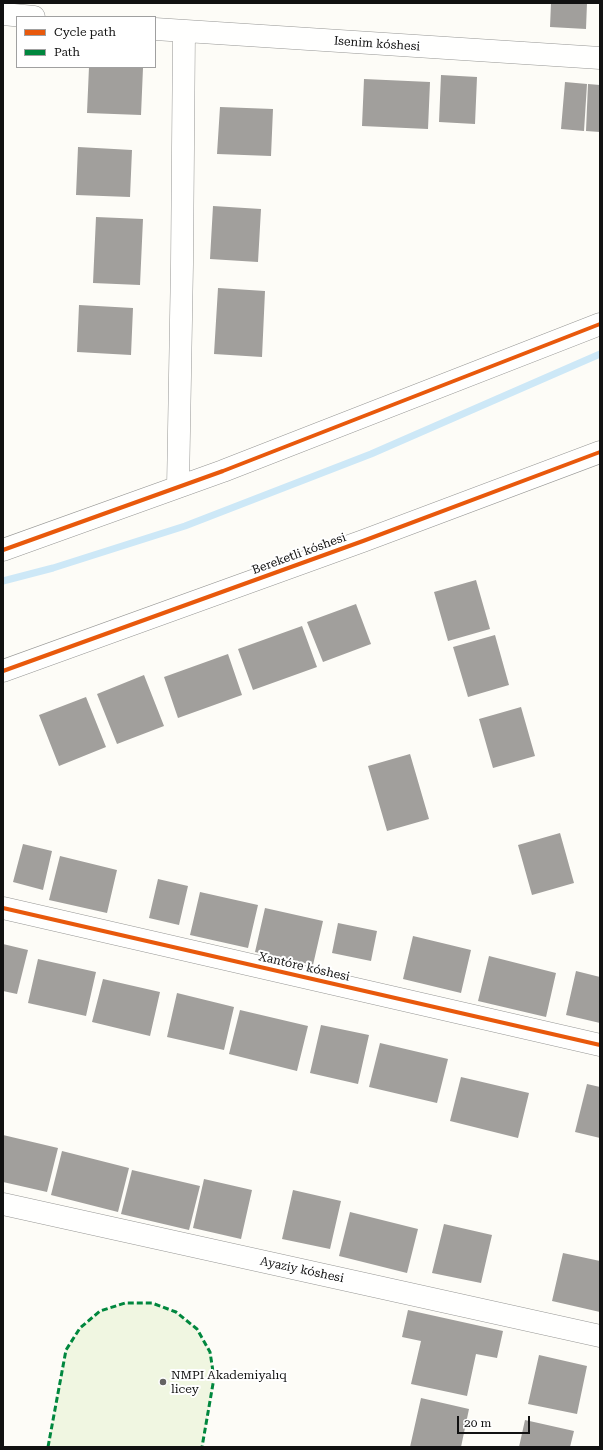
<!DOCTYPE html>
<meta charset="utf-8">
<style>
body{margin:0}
#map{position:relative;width:603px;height:1450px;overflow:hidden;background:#fdfcf7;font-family:"Roboto Serif",serif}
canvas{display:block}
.frame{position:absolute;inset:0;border:4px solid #111;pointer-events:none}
.legend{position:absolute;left:16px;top:16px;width:140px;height:52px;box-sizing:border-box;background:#fff;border:1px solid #a0a0a0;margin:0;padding:5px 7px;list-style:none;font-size:12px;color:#111}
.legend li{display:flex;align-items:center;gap:8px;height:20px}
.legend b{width:20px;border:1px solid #a0a0a0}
.scale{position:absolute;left:457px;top:1416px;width:73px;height:18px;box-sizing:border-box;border:2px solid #111;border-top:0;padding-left:5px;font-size:12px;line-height:14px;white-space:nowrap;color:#111;-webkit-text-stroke:3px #fff;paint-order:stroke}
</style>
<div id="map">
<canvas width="603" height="1450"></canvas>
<div class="frame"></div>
<ul class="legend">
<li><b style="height:5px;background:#e8590c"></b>Cycle path</li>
<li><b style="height:5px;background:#00873e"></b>Path</li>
</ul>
<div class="scale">20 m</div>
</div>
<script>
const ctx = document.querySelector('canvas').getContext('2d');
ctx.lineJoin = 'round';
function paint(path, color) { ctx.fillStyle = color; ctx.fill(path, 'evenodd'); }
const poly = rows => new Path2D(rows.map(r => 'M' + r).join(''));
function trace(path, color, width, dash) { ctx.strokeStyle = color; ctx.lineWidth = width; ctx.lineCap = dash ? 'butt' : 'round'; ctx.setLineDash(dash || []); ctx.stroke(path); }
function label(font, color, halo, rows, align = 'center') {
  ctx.font = font + ' "Roboto Serif",serif'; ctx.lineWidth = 4; ctx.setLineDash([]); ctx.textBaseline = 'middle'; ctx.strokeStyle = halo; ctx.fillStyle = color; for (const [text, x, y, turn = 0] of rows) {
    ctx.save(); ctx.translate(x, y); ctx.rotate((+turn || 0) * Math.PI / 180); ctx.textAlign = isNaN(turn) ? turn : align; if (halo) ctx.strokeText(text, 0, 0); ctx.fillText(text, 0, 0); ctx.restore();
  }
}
const pitch = poly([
 [125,1303,152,1303,176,1312,197,1329,210,1352,214,1378,202,1447,48,1447,66,1350,80,1328,100,1311]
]);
const stream = poly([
 [3,581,53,568,185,526,371,454,600,354]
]);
const building = poly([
 [551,3,587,3,586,29,550,27],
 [89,67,143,68,141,115,87,113],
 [441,75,477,77,475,124,439,122],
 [364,79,430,82,428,129,362,126],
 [565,82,587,84,584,131,561,129],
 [588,84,600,85,600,132,586,131],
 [220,107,273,109,271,156,217,154],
 [78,147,132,150,130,197,76,195],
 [213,206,261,209,258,262,210,259],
 [96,217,143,219,140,285,93,283],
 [218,288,265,291,262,357,214,354],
 [79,305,133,308,131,355,77,352],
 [476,580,490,629,448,641,434,592],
 [356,604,371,644,323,662,307,622],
 [302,626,317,667,253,690,238,649],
 [495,635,509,685,468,697,453,647],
 [228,654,242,695,178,718,164,677],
 [144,675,164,726,117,744,97,694],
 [86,697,106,747,59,766,39,715],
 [521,707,535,756,493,768,479,719],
 [410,754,429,819,387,831,368,766],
 [560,833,574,883,532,895,518,845],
 [23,844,52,851,43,890,13,882],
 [60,856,117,870,107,913,49,900],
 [158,879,188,886,179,925,149,918],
 [200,892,258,905,248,948,190,935],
 [265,908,323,921,313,965,255,952],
 [338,923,377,931,371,961,332,953],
 [413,936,471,950,461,993,403,979],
 [3,944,28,950,17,994,3,991],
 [489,956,556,973,546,1017,478,1001],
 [38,959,96,972,86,1016,28,1003],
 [576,971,600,977,600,1023,566,1015],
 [103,979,160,992,150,1036,92,1022],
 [177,993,234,1007,224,1050,167,1037],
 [240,1010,308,1026,297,1071,229,1054],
 [321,1025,369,1035,358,1084,310,1073],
 [380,1043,448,1059,437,1103,369,1087],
 [461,1077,529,1093,518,1138,450,1121],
 [587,1084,600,1087,600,1138,575,1132],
 [3,1135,58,1148,47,1192,3,1182],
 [62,1151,129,1168,118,1212,51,1195],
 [132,1170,200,1186,189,1230,121,1214],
 [204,1179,252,1190,241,1239,193,1228],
 [293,1190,341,1201,330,1249,282,1239],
 [350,1212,418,1229,407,1273,339,1256],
 [444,1224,492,1235,481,1283,432,1273],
 [563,1253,600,1261,600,1312,552,1301],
 [408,1310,503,1331,497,1358,476,1354,467,1396,411,1384,421,1341,402,1337],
 [539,1355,587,1366,577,1414,528,1404],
 [421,1398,469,1409,461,1447,410,1447],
 [525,1420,574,1431,570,1447,519,1447]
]);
const minor = poly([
 [3,14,34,17],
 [155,29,600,58],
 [178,487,182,264,184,32],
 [3,550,223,471,600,324],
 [3,671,363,541,600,452],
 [3,908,600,1045],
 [3,1204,600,1336]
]);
const quiet = poly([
 [48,1447,66,1350,80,1328,100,1311,125,1303,152,1303,176,1312,197,1329,210,1352,214,1378,202,1447]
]);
const cycleway = poly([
 [3,550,223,471,600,324],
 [3,671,363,541,600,452],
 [3,908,600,1045]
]);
const markers = [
 [163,1382,4,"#646362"]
];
const streetNames = [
 ["Isenim kóshesi",377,44,4],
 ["Bereketli kóshesi",299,554,-20],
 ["Xantóre kóshesi",304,967,13],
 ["Ayaziy kóshesi",302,1270,12]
];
const poiNames = [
 ["NMPI Akademiyalıq",171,1375],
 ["licey",171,1389]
];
paint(pitch, '#f0f6e1');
trace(stream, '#cde8f7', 7);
paint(building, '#a19f9c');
trace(minor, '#979795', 23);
trace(minor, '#fffffe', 22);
trace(quiet, '#00873e', 3, [6, 3]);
trace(cycleway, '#e8590c', 4);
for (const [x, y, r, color] of markers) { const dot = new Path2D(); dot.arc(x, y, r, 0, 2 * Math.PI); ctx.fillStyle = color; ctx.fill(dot); trace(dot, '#fff', 1.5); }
label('12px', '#111', '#fff', streetNames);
label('12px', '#111', '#fff', poiNames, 'left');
</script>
